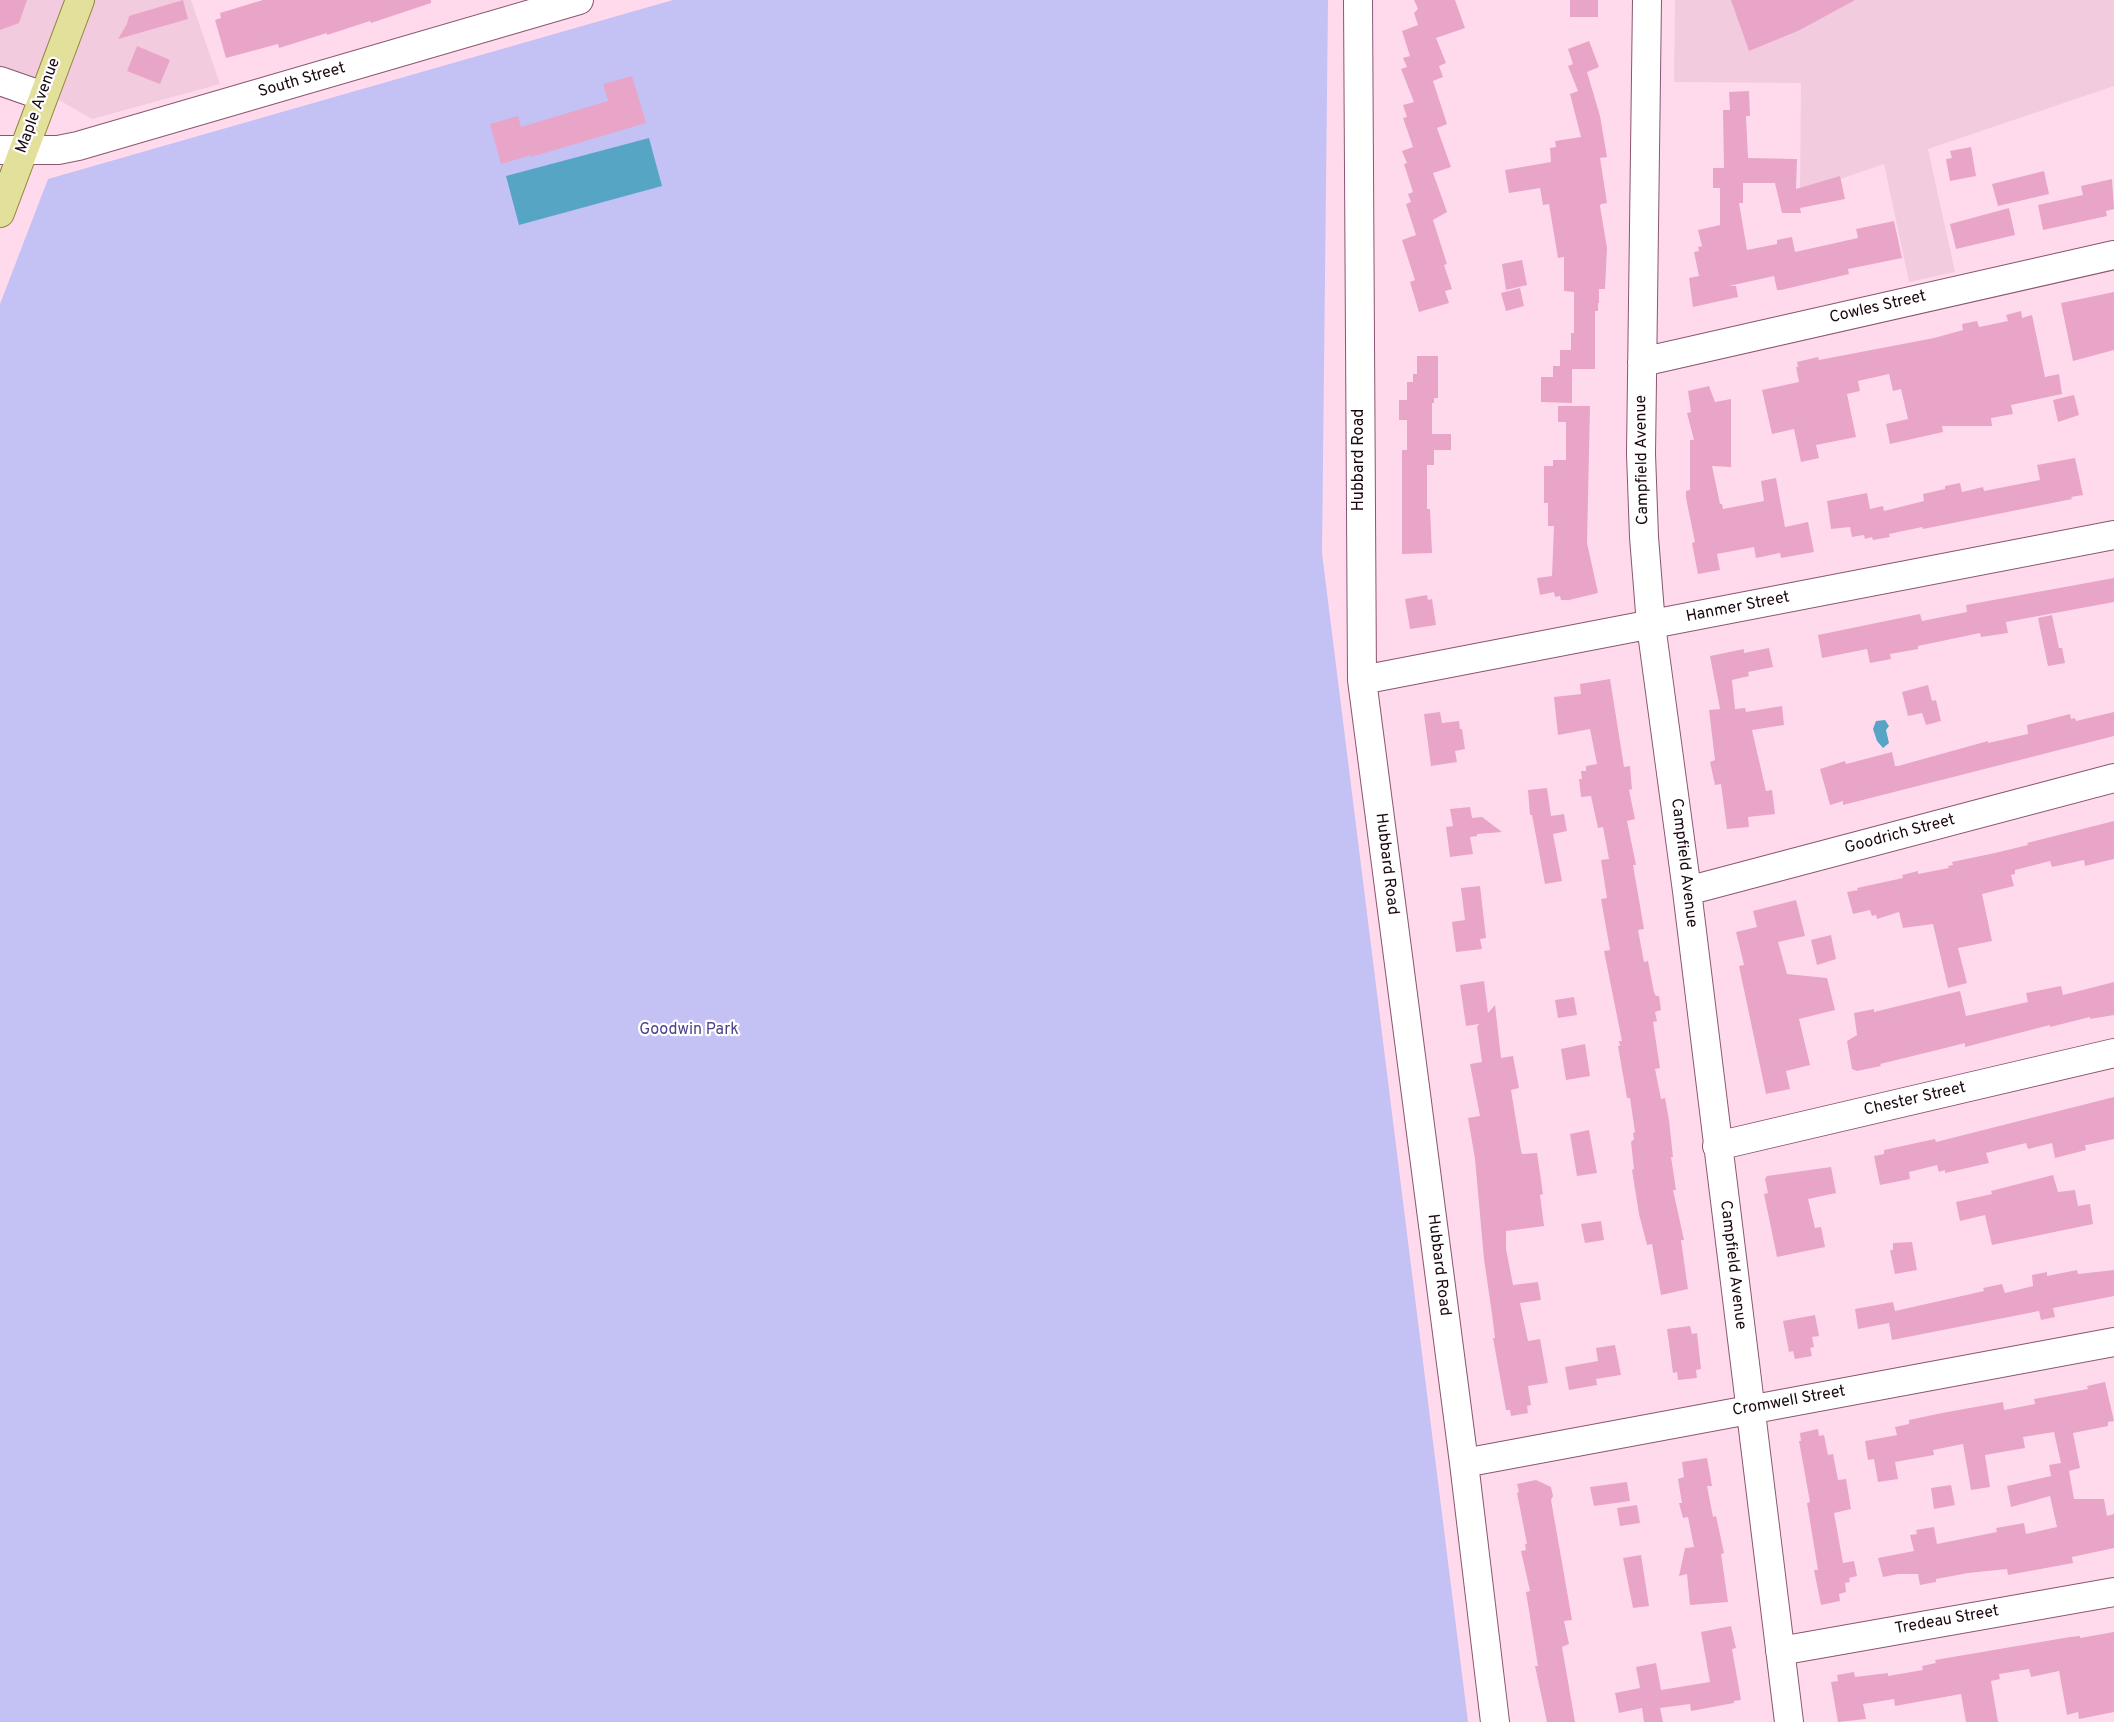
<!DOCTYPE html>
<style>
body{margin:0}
canvas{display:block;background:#ffdaec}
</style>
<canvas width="2114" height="1722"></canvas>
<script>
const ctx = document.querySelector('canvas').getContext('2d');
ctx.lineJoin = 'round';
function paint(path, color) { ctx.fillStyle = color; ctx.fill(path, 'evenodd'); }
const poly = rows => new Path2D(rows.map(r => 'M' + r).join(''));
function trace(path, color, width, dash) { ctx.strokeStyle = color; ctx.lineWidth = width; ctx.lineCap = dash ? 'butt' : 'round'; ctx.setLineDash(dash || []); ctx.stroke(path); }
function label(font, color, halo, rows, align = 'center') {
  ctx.font = font + ' Overpass,sans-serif'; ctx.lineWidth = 4.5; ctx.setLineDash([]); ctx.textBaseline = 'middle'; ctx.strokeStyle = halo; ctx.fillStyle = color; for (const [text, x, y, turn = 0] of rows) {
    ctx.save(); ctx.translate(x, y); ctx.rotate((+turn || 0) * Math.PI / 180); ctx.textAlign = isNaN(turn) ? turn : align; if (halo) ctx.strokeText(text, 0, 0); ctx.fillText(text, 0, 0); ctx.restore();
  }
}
const built = poly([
 [0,0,191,0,220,84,92,119,0,66],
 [1675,0,2114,0,2114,86,1928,149,1955,272,1909,282,1884,164,1800,193,1801,83,1674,82]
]);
const green = poly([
 [673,0,1328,0,1322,553,1468,1722,0,1722,0,304,48,179]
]);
const water = poly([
 [649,138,662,186,519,225,506,176],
 [1885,720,1889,726,1886,730,1889,743,1883,748,1877,741,1873,729,1876,721]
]);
const building = poly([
 [0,0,27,0,19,23,0,30],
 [183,0,188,19,118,39,127,24,129,16],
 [263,0,431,0,431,3,371,23,370,21,327,35,327,33,279,48,278,44,226,58,215,20,221,18,220,13],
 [1414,0,1455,0,1465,28,1436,38,1446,63,1439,66,1443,77,1433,81,1447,124,1437,128,1451,167,1433,173,1447,212,1433,220,1447,264,1444,265,1452,289,1445,291,1449,303,1419,312,1410,282,1415,280,1402,240,1416,235,1406,204,1411,202,1408,194,1413,192,1404,164,1407,163,1402,151,1413,147,1403,118,1407,117,1403,105,1414,102,1401,69,1407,67,1403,58,1410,56,1402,31,1418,25,1414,13,1418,9],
 [1570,0,1598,0,1598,17,1570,17],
 [1731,0,1855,0,1800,30,1749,51],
 [1589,41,1599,67,1587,72,1600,116,1607,157,1600,158,1607,203,1601,204,1600,206,1607,248,1605,289,1599,289,1599,303,1598,303,1598,311,1595,311,1595,369,1572,369,1572,403,1541,402,1541,377,1553,377,1553,366,1560,366,1560,350,1571,350,1571,333,1574,333,1574,292,1564,291,1564,257,1558,258,1549,204,1543,205,1540,188,1509,193,1505,170,1551,162,1550,148,1556,147,1555,141,1581,137,1570,94,1578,91,1568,66,1573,64,1568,49],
 [137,46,170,60,160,84,127,71],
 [632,76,646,123,531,157,531,155,501,164,490,124,518,116,521,127,608,101,603,84],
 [1749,91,1750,116,1746,116,1748,158,1797,159,1796,189,1840,176,1845,199,1800,208,1801,213,1782,213,1775,183,1743,183,1743,203,1739,203,1747,250,1777,244,1777,240,1792,237,1795,252,1858,238,1856,229,1894,221,1902,258,1848,269,1849,274,1781,290,1777,290,1774,276,1729,286,1736,286,1738,297,1693,307,1689,278,1699,276,1694,252,1699,251,1698,247,1702,246,1698,230,1720,225,1720,188,1713,188,1713,168,1724,168,1723,110,1730,110,1729,92],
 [1971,147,1976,176,1950,181,1946,159,1952,158,1950,151],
 [2044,171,2049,194,1998,206,1992,184],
 [2112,179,2114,209,2106,211,2107,216,2043,230,2038,205,2083,195,2081,186],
 [2009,208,2015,235,1956,249,1950,224],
 [1522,260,1527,285,1506,290,1502,264],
 [1520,288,1524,306,1506,311,1501,293],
 [2114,292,2114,350,2073,361,2061,303],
 [2021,311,2022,318,2032,315,2045,377,2059,374,2062,394,2011,405,2013,414,1991,418,1992,426,1942,426,1943,432,1890,444,1886,424,1908,419,1901,389,1893,391,1889,374,1858,381,1860,391,1847,394,1856,437,1816,445,1819,458,1801,462,1794,429,1772,434,1762,390,1799,382,1796,367,1798,367,1797,362,1818,357,1819,360,1934,338,1963,330,1962,324,1977,321,1979,327,2008,321,2006,315],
 [1417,356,1438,356,1438,398,1434,398,1434,403,1432,403,1432,434,1451,434,1451,450,1434,450,1434,465,1427,465,1427,509,1430,509,1432,553,1402,554,1402,450,1407,450,1407,420,1399,420,1399,400,1407,400,1407,382,1413,382,1413,374,1417,374],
 [1709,386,1715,402,1731,399,1731,467,1712,466,1720,504,1722,504,1723,509,1764,501,1761,481,1776,478,1785,527,1808,522,1814,552,1781,558,1780,553,1756,558,1754,547,1717,554,1720,570,1698,574,1692,543,1695,542,1686,498,1686,491,1690,490,1690,440,1694,440,1687,413,1691,412,1688,391],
 [2074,395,2079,415,2058,422,2053,400],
 [1558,406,1590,406,1587,543,1598,593,1569,600,1561,600,1560,596,1555,597,1554,592,1540,595,1537,578,1552,576,1554,526,1548,526,1548,503,1544,503,1544,466,1553,466,1553,460,1566,460,1566,422,1558,422],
 [2075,458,2083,495,2071,497,2072,499,1923,529,1922,527,1889,534,1890,537,1873,540,1872,537,1865,539,1864,535,1852,537,1850,527,1831,529,1827,501,1867,493,1870,509,1883,506,1884,511,1924,501,1923,494,1945,489,1945,486,1960,483,1962,492,1983,487,1984,491,2040,480,2037,465],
 [2114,578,2114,602,2006,622,2008,633,1981,637,1980,633,1918,646,1918,649,1890,654,1891,659,1870,663,1867,649,1822,658,1818,635,1920,614,1922,621,1967,612,1966,605],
 [1427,595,1428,600,1432,599,1436,625,1410,629,1405,599],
 [2052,615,2059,648,2062,648,2065,663,2048,666,2038,618],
 [1769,648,1773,667,1748,672,1749,676,1732,680,1735,709,1745,708,1746,712,1782,706,1784,725,1752,730,1766,791,1772,790,1775,814,1748,817,1749,827,1727,829,1721,784,1715,785,1710,762,1715,760,1709,710,1720,709,1710,656,1744,649,1744,653],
 [1610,679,1624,767,1630,766,1632,789,1629,790,1635,819,1627,821,1636,865,1633,865,1644,929,1638,930,1644,962,1648,961,1654,992,1656,996,1659,996,1661,1010,1655,1012,1657,1021,1653,1022,1660,1068,1655,1069,1661,1099,1665,1098,1669,1120,1673,1157,1671,1157,1676,1190,1673,1190,1684,1240,1681,1240,1688,1289,1661,1295,1652,1244,1647,1245,1639,1214,1632,1170,1634,1169,1631,1142,1634,1139,1633,1133,1635,1132,1630,1098,1627,1098,1618,1046,1620,1046,1619,1041,1622,1041,1604,951,1610,950,1601,899,1607,898,1601,860,1609,859,1603,827,1598,828,1591,796,1581,797,1579,779,1582,779,1581,771,1586,771,1586,766,1597,764,1590,729,1558,735,1554,697,1581,694,1580,684],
 [1928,685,1932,701,1936,700,1941,721,1926,725,1922,713,1908,716,1902,692],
 [1440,712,1442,723,1459,721,1460,729,1462,729,1465,749,1455,751,1457,762,1431,766,1424,714],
 [2114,712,2114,736,1843,805,1843,801,1830,805,1820,769,1845,761,1846,764,1892,752,1895,766,1898,766,1988,741,1988,743,2028,734,2027,725,2070,714,2071,719,2075,718,2076,721],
 [1547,788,1551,816,1564,814,1567,831,1553,834,1562,881,1545,884,1532,815,1530,815,1528,790],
 [1470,807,1472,818,1482,817,1502,832,1477,834,1477,836,1470,837,1473,854,1450,857,1446,827,1453,826,1450,809],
 [2114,821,2114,859,2085,866,2084,860,2052,867,2050,861,2015,870,2015,874,2011,875,2014,886,1982,894,1992,941,1958,948,1967,983,1948,988,1933,924,1903,928,1899,912,1877,919,1876,915,1872,916,1870,910,1853,914,1847,892,1858,890,1857,888,1903,878,1902,875,1918,871,1918,874,1949,868,1948,866,1953,865,1952,862,1995,853,2028,845,2027,843],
 [1480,886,1486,938,1480,939,1482,949,1456,952,1452,922,1465,920,1461,888],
 [1796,900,1805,936,1778,942,1787,974,1827,978,1835,1010,1799,1019,1810,1065,1786,1071,1790,1089,1766,1094,1739,966,1744,965,1736,932,1757,927,1753,911],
 [1831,935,1836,959,1817,965,1811,940],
 [1484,981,1488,1013,1495,1005,1501,1058,1513,1056,1519,1088,1511,1090,1521,1151,1522,1154,1537,1153,1543,1194,1540,1195,1544,1226,1506,1231,1506,1249,1513,1285,1538,1282,1541,1300,1520,1303,1528,1341,1540,1339,1548,1383,1528,1386,1531,1405,1527,1406,1528,1413,1511,1416,1510,1410,1506,1410,1493,1338,1495,1338,1492,1314,1484,1259,1475,1159,1468,1118,1480,1116,1470,1064,1482,1062,1477,1027,1479,1024,1466,1026,1460,985],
 [2114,982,2114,1015,2090,1019,2090,1017,2050,1027,2050,1025,1965,1047,1965,1043,1925,1053,1880,1064,1881,1066,1857,1071,1852,1069,1847,1041,1857,1035,1854,1013,1874,1009,1874,1012,1960,991,1966,1016,2028,1002,2026,993,2061,986,2063,995],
 [1574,997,1577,1015,1558,1018,1555,1000],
 [1585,1044,1590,1076,1566,1080,1561,1049],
 [2114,1097,2114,1139,2087,1145,2085,1145,2086,1150,2055,1158,2052,1143,2028,1149,2026,1143,1986,1153,1989,1163,1945,1173,1945,1170,1939,1172,1937,1165,1909,1172,1910,1179,1880,1185,1874,1156,1884,1154,1884,1150,1935,1139,1936,1142],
 [1589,1130,1597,1173,1577,1176,1570,1134],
 [1831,1167,1836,1193,1808,1199,1815,1228,1821,1227,1825,1247,1777,1257,1764,1194,1768,1193,1765,1179,1767,1176],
 [2053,1175,2058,1192,2075,1190,2078,1206,2090,1204,2093,1224,1992,1245,1985,1215,1960,1221,1956,1202,1992,1194,1991,1191],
 [1601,1221,1604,1240,1585,1243,1581,1224],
 [1912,1242,1917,1270,1895,1274,1890,1250,1893,1250,1893,1243],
 [2077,1270,2078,1274,2114,1270,2114,1296,2053,1308,2055,1317,2041,1320,2039,1311,1892,1340,1889,1323,1858,1329,1855,1309,1893,1302,1895,1311,1984,1291,1983,1288,2002,1284,2005,1293,2033,1286,2032,1275,2047,1272,2047,1276],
 [1815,1315,1819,1336,1812,1337,1814,1347,1810,1348,1812,1356,1795,1359,1793,1351,1789,1352,1783,1321],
 [1690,1326,1692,1334,1697,1333,1701,1369,1696,1370,1697,1378,1678,1380,1677,1372,1673,1373,1667,1329],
 [1615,1345,1621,1375,1596,1379,1597,1385,1569,1390,1565,1367,1598,1361,1596,1348],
 [2105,1382,2114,1421,2108,1422,2108,1426,2073,1433,2080,1468,2069,1471,2074,1499,2104,1499,2107,1516,2114,1514,2114,1548,2072,1557,2073,1563,2008,1575,2007,1569,1968,1573,1936,1579,1936,1582,1920,1585,1918,1574,1898,1574,1883,1577,1878,1558,1914,1551,1910,1535,1917,1534,1916,1530,1934,1527,1937,1544,1997,1532,1996,1528,2024,1523,2026,1534,2057,1527,2050,1496,2011,1507,2007,1486,2051,1476,2049,1465,2061,1463,2054,1432,2023,1437,2025,1448,1985,1455,1990,1487,1971,1490,1963,1444,1933,1450,1934,1455,1895,1462,1898,1479,1878,1482,1874,1459,1868,1460,1865,1441,1897,1435,1895,1427,1909,1424,1909,1420,1942,1413,2003,1402,2004,1410,2035,1404,2034,1399,2088,1389,2087,1386],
 [1818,1429,1819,1436,1824,1435,1828,1455,1833,1454,1838,1480,1846,1479,1851,1509,1834,1513,1843,1563,1854,1561,1857,1576,1849,1578,1850,1582,1845,1583,1846,1592,1839,1594,1840,1601,1821,1605,1814,1570,1818,1570,1807,1503,1810,1502,1799,1441,1801,1441,1800,1433],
 [1707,1458,1712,1486,1707,1486,1713,1517,1716,1516,1724,1553,1721,1554,1728,1602,1690,1605,1687,1574,1679,1576,1685,1548,1694,1547,1688,1517,1683,1518,1679,1503,1682,1503,1678,1479,1684,1477,1682,1462],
 [1536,1480,1551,1487,1553,1496,1551,1500,1572,1620,1564,1621,1569,1644,1562,1647,1575,1722,1547,1722,1535,1666,1538,1666,1526,1592,1530,1591,1521,1551,1526,1550,1525,1544,1527,1544,1517,1493,1519,1492,1517,1484],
 [1627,1482,1630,1501,1594,1506,1590,1487],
 [1951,1485,1955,1505,1934,1509,1931,1488],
 [1637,1505,1640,1523,1620,1526,1617,1508],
 [1641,1555,1649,1606,1633,1608,1623,1558],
 [1731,1626,1736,1648,1732,1649,1741,1700,1734,1701,1734,1703,1691,1711,1690,1704,1660,1708,1663,1722,1644,1722,1642,1708,1619,1713,1615,1693,1640,1688,1636,1667,1656,1663,1661,1690,1710,1682,1701,1632],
 [2114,1632,2114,1712,2079,1719,2078,1712,2067,1715,2059,1671,2031,1677,2029,1669,1999,1674,2000,1679,1991,1681,1998,1722,1966,1722,1961,1694,1895,1706,1894,1699,1863,1704,1866,1719,1838,1722,1831,1682,1838,1681,1837,1675,1854,1672,1855,1677,1888,1673,1888,1676,1923,1670,1922,1666,1936,1663,1935,1660,2070,1637,2080,1636,2080,1638]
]);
const minor = poly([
 [1358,0,1362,680,1464,1463,1495,1722],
 [1647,0,1641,454,1644,537,1651,625,1687,891,1789,1722],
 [0,81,43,96],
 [0,150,58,150,78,146,579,0],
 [1642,362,2114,255],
 [1362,680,2114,535],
 [1687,891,2114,778],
 [1717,1146,2114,1053],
 [1464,1463,2114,1342],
 [1780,1651,2114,1592]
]);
const major = poly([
 [0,213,80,0]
]);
const streetNames = [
 ["South Street",302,81,-16],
 ["Maple Avenue",39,106,-70],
 ["Cowles Street",1878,308,-13],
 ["Hubbard Road",1360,460,-90],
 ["Campfield Avenue",1643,460,-91],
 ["Hanmer Street",1738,608,-11],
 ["Goodrich Street",1900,835,-15],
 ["Campfield Avenue",1683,863,83],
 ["Hubbard Road",1386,864,83],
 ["Chester Street",1915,1100,-13],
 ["Hubbard Road",1438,1265,83],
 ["Campfield Avenue",1732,1265,83],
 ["Cromwell Street",1789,1402,-10],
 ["Tredeau Street",1947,1621,-10]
];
const parkNames = [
 ["Goodwin Park",689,1031]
];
paint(built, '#f3cbde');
paint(green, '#c4c1f5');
paint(water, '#57a5c5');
paint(building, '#e9a5c7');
trace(minor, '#8a5671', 30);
trace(major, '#8f863f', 30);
trace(minor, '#fff', 28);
trace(major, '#e2e09b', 28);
label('16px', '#190610', '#fff', streetNames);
label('16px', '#4d418c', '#fff', parkNames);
</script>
